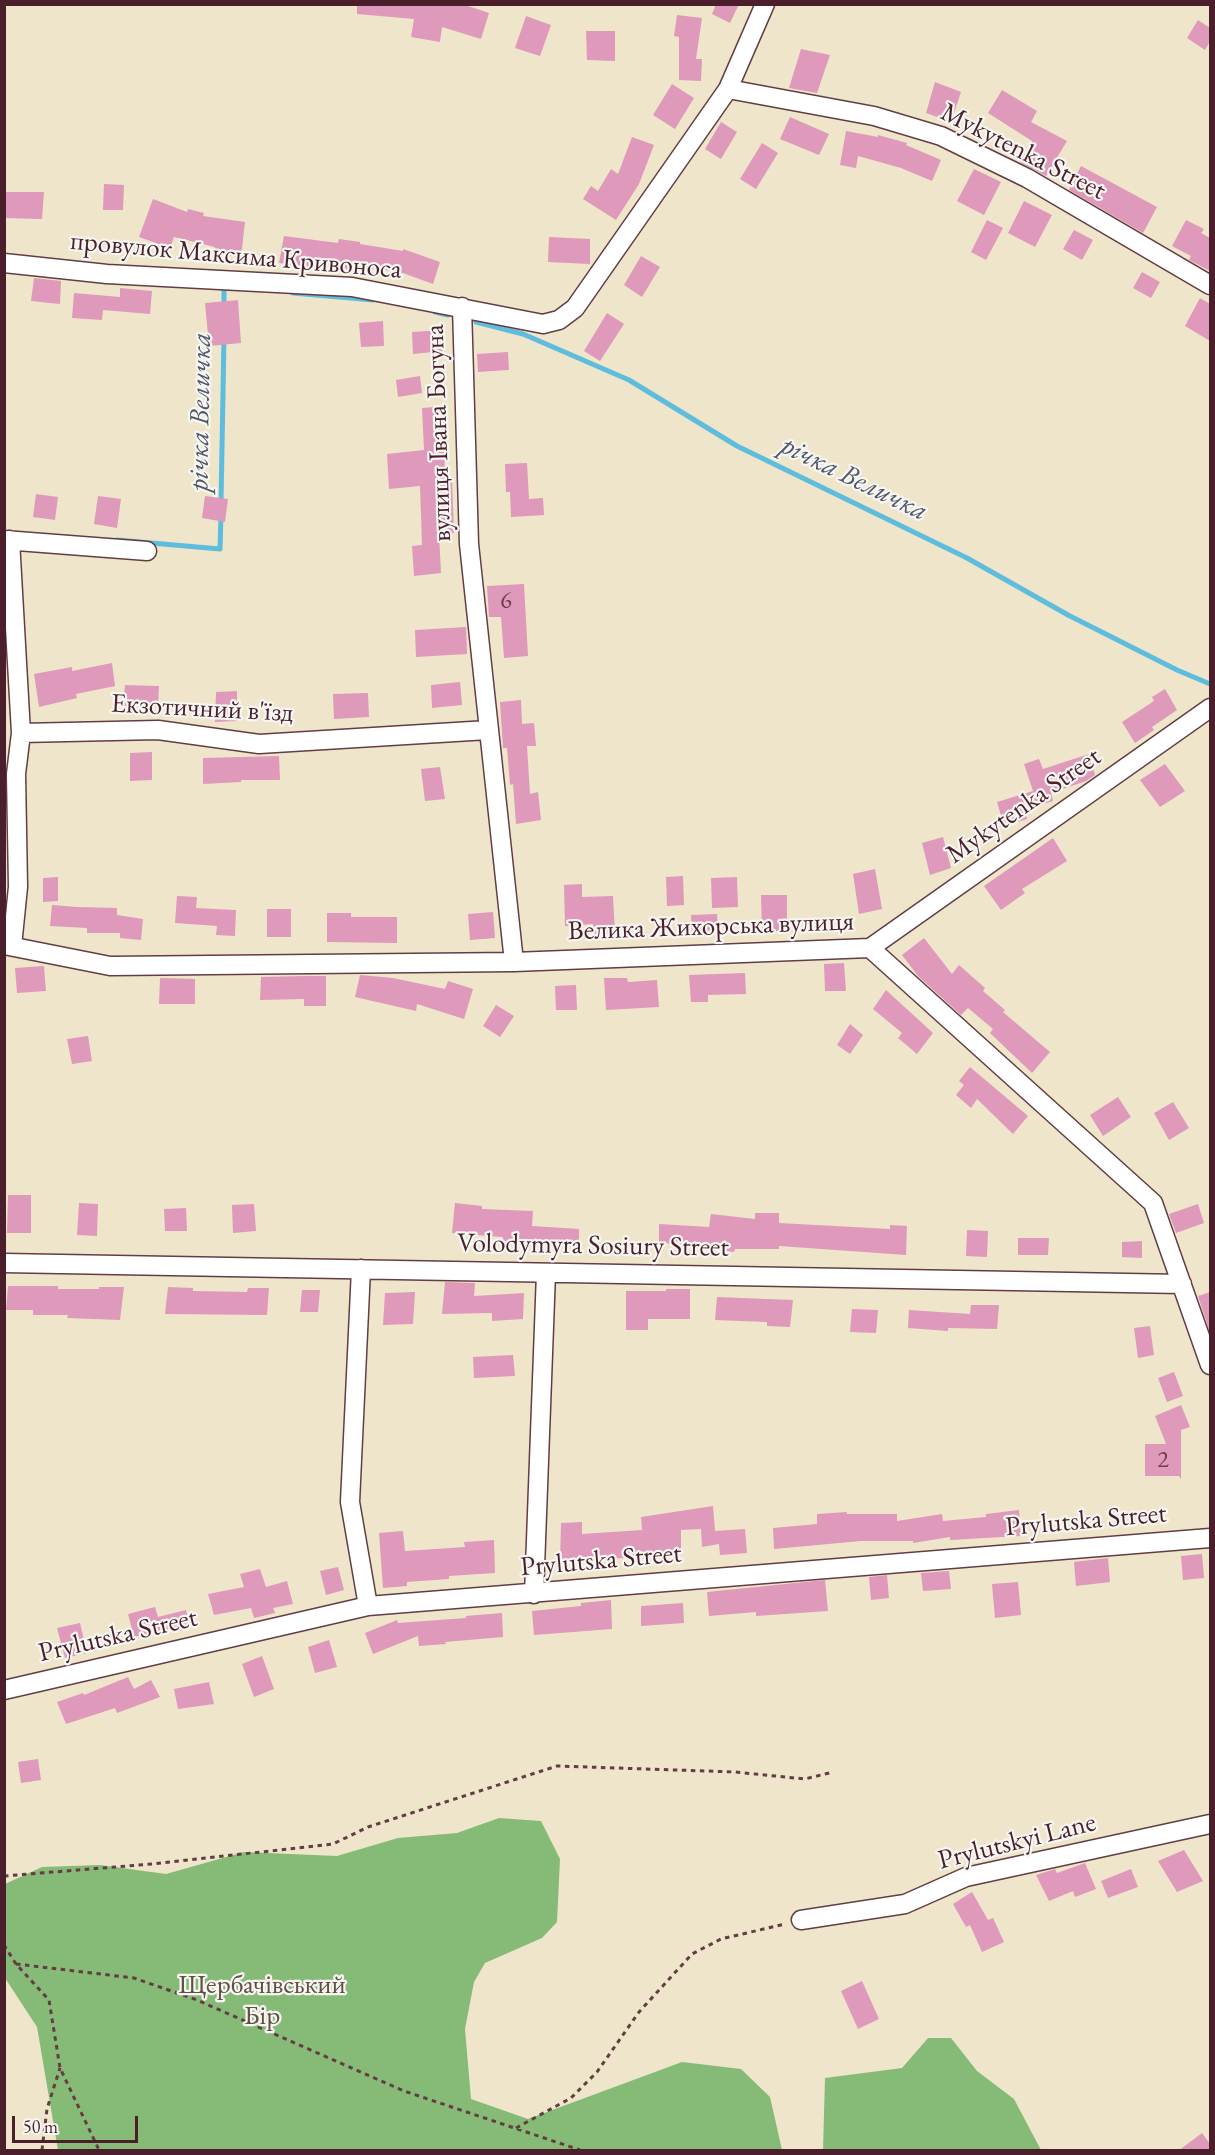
<!DOCTYPE html>
<meta charset="utf-8">
<style>
body{margin:0}
#map{position:relative;width:1215px;height:2155px;overflow:hidden;background:#efe5cb;font-family:"EB Garamond",serif}
canvas{display:block}
.frame{position:absolute;inset:0;border:6px solid #4a1f2b;pointer-events:none}
.scale{position:absolute;left:12px;top:2116px;width:126px;height:27px;box-sizing:border-box;border:3px solid #4a1f2b;border-top:0;padding-left:8px;font-size:18px;line-height:21px;white-space:nowrap;color:#4a1f2b;-webkit-text-stroke:4px #f6f6f2;paint-order:stroke}
</style>
<div id="map">
<canvas width="1215" height="2155"></canvas>
<div class="frame"></div>
<div class="scale">50 m</div>
</div>
<script>
const ctx = document.querySelector('canvas').getContext('2d');
ctx.lineJoin = 'round';
function paint(path, color) { ctx.fillStyle = color; ctx.fill(path, 'evenodd'); }
const poly = rows => new Path2D(rows.map(r => 'M' + r).join(''));
function trace(path, color, width, dash) { ctx.strokeStyle = color; ctx.lineWidth = width; ctx.lineCap = dash ? 'butt' : 'round'; ctx.setLineDash(dash || []); ctx.stroke(path); }
function label(font, color, halo, rows, align = 'center') {
  ctx.font = font + ' "EB Garamond",serif'; ctx.lineWidth = 4.5; ctx.setLineDash([]); ctx.textBaseline = 'middle'; ctx.strokeStyle = halo; ctx.fillStyle = color; for (const [text, x, y, turn = 0] of rows) {
    ctx.save(); ctx.translate(x, y); ctx.rotate((+turn || 0) * Math.PI / 180); ctx.textAlign = isNaN(turn) ? turn : align; if (halo) ctx.strokeText(text, 0, 0); ctx.fillText(text, 0, 0); ctx.restore();
  }
}
const forest = poly([
 [499,1818,541,1821,560,1859,557,1922,542,1938,485,1963,474,1982,465,2029,471,2099,528,2119,682,2062,741,2069,770,2097,782,2150,58,2150,37,2027,5,1978,5,1884,42,1867,100,1865,166,1874,244,1852,337,1856,398,1838,457,1833],
 [928,2038,951,2038,977,2071,1014,2099,1041,2150,823,2150,825,2078,902,2068]
]);
const stream = poly([
 [293,293,373,300],
 [224,307,224,286,227,286],
 [435,312,448,315],
 [476,322,523,334,629,380,737,446,967,558,1068,615,1177,670,1210,684],
 [221,502,224,338],
 [117,540,220,549,221,515]
]);
const building = poly([
 [357,4,462,4,489,13,481,39,442,27,440,42,411,37,414,19,357,14],
 [716,4,739,4,730,23,712,14],
 [677,15,702,18,696,59,702,59,701,81,679,80,679,37,674,36],
 [526,16,551,25,540,56,515,48],
 [1198,20,1210,28,1210,41,1205,50,1187,38],
 [586,31,615,31,615,61,587,60],
 [801,49,830,55,817,93,789,88],
 [935,82,961,92,951,122,926,113],
 [672,84,694,98,675,129,653,115],
 [1002,90,1037,111,1031,122,1067,141,1046,176,1020,162,1032,141,988,113],
 [790,117,829,134,819,155,780,139],
 [721,122,737,132,721,159,705,149],
 [846,131,878,137,878,135,907,143,906,145,941,160,932,181,901,168,858,156,856,168,840,165],
 [632,137,654,145,639,184,616,220,583,199,591,186,598,191,611,169,618,174],
 [762,143,778,153,756,189,740,179],
 [1081,166,1157,207,1143,233,1069,190],
 [974,169,1001,182,984,215,957,201],
 [104,184,124,185,123,210,103,210],
 [4,192,44,192,42,219,4,218],
 [153,199,187,212,188,209,204,213,203,216,245,222,241,257,214,254,215,247,174,237,170,248,139,237],
 [1024,201,1052,215,1035,247,1008,233],
 [987,220,1003,228,986,260,971,252],
 [1186,220,1204,229,1201,233,1210,238,1210,271,1189,260,1191,256,1172,246],
 [1074,230,1093,240,1082,260,1063,249],
 [284,236,338,243,339,239,360,242,360,244,403,251,403,249,440,262,433,284,400,272,357,266,356,270,327,266,326,269,279,263],
 [549,237,590,239,590,264,548,262],
 [641,256,660,267,642,297,624,285],
 [1142,272,1160,282,1151,298,1133,288],
 [34,278,61,281,60,304,31,301],
 [120,288,152,291,150,314,103,310,102,320,72,318,74,293,120,297],
 [1200,298,1210,304,1210,341,1185,326],
 [238,300,241,343,209,346,205,303],
 [607,313,624,324,600,361,584,351],
 [383,321,384,346,361,347,359,323],
 [442,330,443,351,413,354,412,332],
 [508,352,509,370,478,372,477,354],
 [420,376,422,393,398,397,396,380],
 [445,406,446,428,444,428,445,481,452,480,454,533,439,534,441,573,414,576,412,546,422,545,420,486,389,489,387,454,424,450,422,408],
 [527,463,529,499,543,498,544,515,511,517,510,492,506,492,505,464],
 [36,494,58,497,55,520,33,517],
 [98,496,121,499,117,528,94,524],
 [205,496,228,499,225,522,202,518],
 [524,584,528,656,504,658,501,617,489,617,487,586],
 [466,627,467,654,416,657,415,630],
 [112,663,115,686,76,694,77,698,39,707,34,674,72,667,72,671],
 [460,682,462,705,432,708,431,685],
 [125,685,159,686,158,706,123,706],
 [1165,689,1177,710,1152,727,1154,730,1135,743,1122,722,1154,701,1152,697],
 [237,691,237,721,215,722,216,692],
 [368,693,369,717,334,719,333,694],
 [521,700,522,724,534,723,536,746,527,746,530,794,538,792,541,820,516,824,513,784,510,785,507,748,503,748,500,702],
 [152,752,152,780,130,781,130,753],
 [1089,754,1095,775,1086,781,1051,793,1053,801,1025,810,1027,819,1004,826,997,802,1033,791,1024,764,1039,759,1043,769],
 [279,756,280,780,241,780,241,782,203,784,203,758],
 [1165,764,1185,791,1160,807,1140,780],
 [440,767,445,799,425,801,421,769],
 [943,837,951,868,930,875,922,843],
 [1053,838,1067,861,1022,889,1025,893,1001,910,984,886],
 [875,869,882,909,859,914,853,874],
 [683,876,684,905,667,906,666,877],
 [58,877,58,901,43,902,43,878],
 [737,877,738,907,712,908,711,878],
 [582,884,582,897,613,896,615,934,594,935,593,924,565,926,564,885],
 [761,895,787,895,787,931,762,931],
 [177,896,197,897,196,908,236,910,235,936,216,935,217,926,175,923],
 [52,905,77,907,117,908,117,915,143,919,141,940,120,938,120,933,87,933,87,928,50,926],
 [267,909,291,909,291,937,267,937],
 [493,912,495,938,470,940,468,914],
 [327,913,351,913,351,917,397,917,397,943,327,942],
 [717,914,718,930,692,932,691,915],
 [924,938,952,974,959,965,985,988,983,991,1005,1010,1003,1012,1050,1052,1032,1073,990,1033,993,1029,968,1008,961,1015,918,976,902,955],
 [844,963,846,991,825,991,824,964],
 [44,966,46,991,17,993,15,968],
 [745,973,746,994,708,995,708,1002,691,1002,689,975],
 [360,975,393,978,445,989,448,981,473,989,464,1019,417,1004,416,1011,355,997],
 [304,976,326,976,326,1006,304,1006,304,999,260,1000,261,977],
 [160,978,195,979,195,1004,159,1004],
 [604,978,627,978,628,982,657,980,659,1007,606,1010],
 [576,985,577,1010,556,1010,555,986],
 [886,990,933,1033,917,1054,898,1038,902,1033,873,1009],
 [496,1005,514,1016,500,1037,483,1026],
 [850,1024,863,1035,850,1054,837,1045],
 [88,1036,92,1061,72,1064,67,1039],
 [970,1067,1028,1116,1013,1134,977,1099,971,1108,956,1095,964,1085,959,1081],
 [1118,1097,1131,1117,1103,1136,1090,1115],
 [1173,1102,1189,1128,1169,1140,1154,1113],
 [8,1195,31,1195,31,1233,7,1233],
 [79,1203,98,1204,97,1236,77,1235],
 [455,1203,482,1206,482,1209,533,1211,532,1226,579,1229,579,1247,552,1246,553,1243,503,1242,503,1237,452,1233],
 [254,1204,256,1231,233,1233,232,1205],
 [1198,1204,1204,1223,1176,1233,1169,1214],
 [186,1208,187,1231,165,1231,164,1209],
 [755,1213,779,1213,779,1223,890,1229,890,1225,907,1226,906,1255,779,1246,779,1249,735,1249,734,1252,706,1248,707,1246,659,1243,659,1224,709,1227,711,1214,755,1219],
 [967,1230,988,1231,987,1257,966,1256],
 [1018,1238,1049,1238,1048,1255,1018,1255],
 [1142,1241,1142,1258,1122,1257,1122,1242],
 [445,1282,475,1283,474,1296,524,1293,523,1319,492,1321,492,1313,442,1314],
 [8,1286,58,1286,58,1289,99,1289,99,1287,124,1287,120,1320,67,1318,68,1315,33,1315,33,1310,6,1310],
 [168,1287,193,1288,193,1291,247,1292,248,1288,269,1288,267,1315,165,1314],
 [666,1289,690,1289,690,1319,648,1319,648,1330,626,1330,626,1291,666,1291],
 [302,1290,320,1290,318,1312,300,1312],
 [415,1292,413,1324,383,1325,385,1293],
 [1210,1292,1210,1333,1198,1296],
 [717,1297,793,1300,790,1327,767,1326,767,1322,715,1320],
 [971,1305,999,1305,997,1329,948,1328,948,1331,908,1328,909,1310,970,1314],
 [852,1309,878,1310,876,1333,850,1332],
 [1150,1326,1154,1355,1138,1358,1134,1328],
 [513,1355,515,1376,474,1378,473,1357],
 [1174,1372,1183,1396,1167,1402,1158,1378],
 [1181,1405,1190,1427,1181,1430,1181,1479,1179,1476,1145,1476,1145,1444,1166,1444,1155,1416],
 [713,1506,715,1531,745,1529,747,1553,720,1555,719,1544,702,1547,701,1529,681,1530,681,1549,624,1558,560,1562,561,1523,582,1522,582,1534,642,1530,641,1517],
 [1019,1510,1021,1536,950,1540,950,1537,913,1543,913,1541,861,1541,774,1549,773,1528,817,1524,817,1514,847,1512,847,1514,897,1514,897,1521,942,1514,943,1521,986,1517,986,1514],
 [403,1531,405,1551,465,1547,464,1542,494,1540,495,1573,449,1576,449,1579,407,1582,407,1586,383,1588,379,1533],
 [1202,1554,1204,1578,1183,1580,1181,1556],
 [1108,1558,1110,1582,1076,1586,1074,1562],
 [338,1567,344,1590,326,1595,320,1571],
 [260,1569,266,1587,287,1581,293,1604,273,1608,275,1613,254,1618,251,1608,214,1615,208,1594,244,1587,240,1574],
 [949,1571,951,1589,923,1591,921,1573],
 [887,1575,889,1598,871,1600,869,1577],
 [825,1580,828,1611,756,1616,756,1612,709,1616,707,1592],
 [1018,1582,1021,1615,995,1618,992,1584],
 [611,1600,612,1629,534,1635,532,1611,581,1606,581,1603],
 [683,1603,684,1623,641,1626,641,1606],
 [155,1607,158,1617,186,1610,190,1628,175,1632,174,1628,134,1637,128,1614],
 [502,1613,503,1637,445,1642,446,1644,419,1646,418,1636,373,1654,365,1633,397,1620,398,1623,466,1618,466,1616],
 [80,1623,87,1653,65,1658,57,1628],
 [329,1640,337,1667,315,1673,308,1647],
 [262,1656,274,1689,254,1697,242,1664],
 [128,1677,134,1689,151,1680,160,1697,117,1713,115,1708,66,1724,57,1702,83,1693,84,1695],
 [209,1682,214,1704,178,1709,174,1689],
 [38,1759,41,1780,21,1783,18,1762],
 [1184,1850,1203,1881,1177,1892,1158,1861],
 [1085,1863,1096,1889,1075,1897,1073,1891,1049,1901,1036,1875,1055,1869,1057,1873],
 [1131,1869,1138,1887,1108,1898,1101,1881],
 [972,1892,988,1920,993,1918,1004,1942,982,1952,970,1925,966,1927,953,1904],
 [862,1981,879,2019,858,2029,841,1991],
 [1202,2133,1210,2144,1210,2151,1178,2151]
]);
const path = poly([
 [4,1876,152,1864,333,1844,368,1827,557,1766,735,1772,805,1779,833,1772],
 [4,1945,16,1964,49,2000,60,2068,99,2150],
 [16,1964,134,1978,197,2000,404,2091,580,2150],
 [516,2128,571,2098,597,2072,639,2012,692,1954,721,1939,785,1924],
 [42,2150,47,2109,60,2068]
]);
const minor = poly([
 [728,89,874,116,941,136,1027,178,1210,285],
 [4,263,107,274,352,287,543,324,559,320,575,308,728,89,765,4],
 [462,307,469,544,514,962],
 [4,540,147,551],
 [10,540,21,733,16,774,18,887,12,946],
 [21,733,158,730,259,744,488,730],
 [4,945,110,966,514,962,870,948,1153,1203,1210,1365],
 [870,948,1210,708],
 [4,1263,1182,1284],
 [361,1269,350,1502,368,1606],
 [534,1594,546,1273],
 [4,1690,368,1606,1210,1538],
 [801,1920,905,1904,966,1877,1210,1824]
]);
const numberNames = [
 ["6",506,601],
 ["2",1163,1460]
];
const streetNames = [
 ["Mykytenka Street",1023,152,27],
 ["провулок Максима Кривоноса",236,256,5],
 ["вулиця Івана Богуна",439,433,-92],
 ["Екзотичний в'їзд",202,709,3],
 ["Mykytenka Street",1024,806,-35],
 ["Велика Жихорська вулиця",711,927,-2],
 ["Volodymyra Sosiury Street",593,1246,1],
 ["Prylutska Street",1086,1521,-5],
 ["Prylutska Street",601,1561,-5],
 ["Prylutska Street",118,1636,-13],
 ["Prylutskyi Lane",1017,1842,-14]
];
const parkNames = [
 ["Щербачівський",262,1986],
 ["Бір",262,2017]
];
const waterNames = [
 ["річка Величка",201,412,-89],
 ["річка Величка",854,479,26]
];
paint(forest, '#86bb77');
trace(stream, '#5ebcdc', 5);
paint(building, '#df99bb');
trace(minor, '#633d43', 21);
trace(path, '#633d43', 3, [4.5, 4.5]);
trace(minor, '#fff', 18);
label('24px', '#6f3e4f', null, numberNames);
label('27px', '#4a1f2b', '#f6f6f2', streetNames);
label('27px', '#624e43', '#f6f6f2', parkNames);
label('italic 28px', '#515669', '#f6f6f2', waterNames);
</script>
